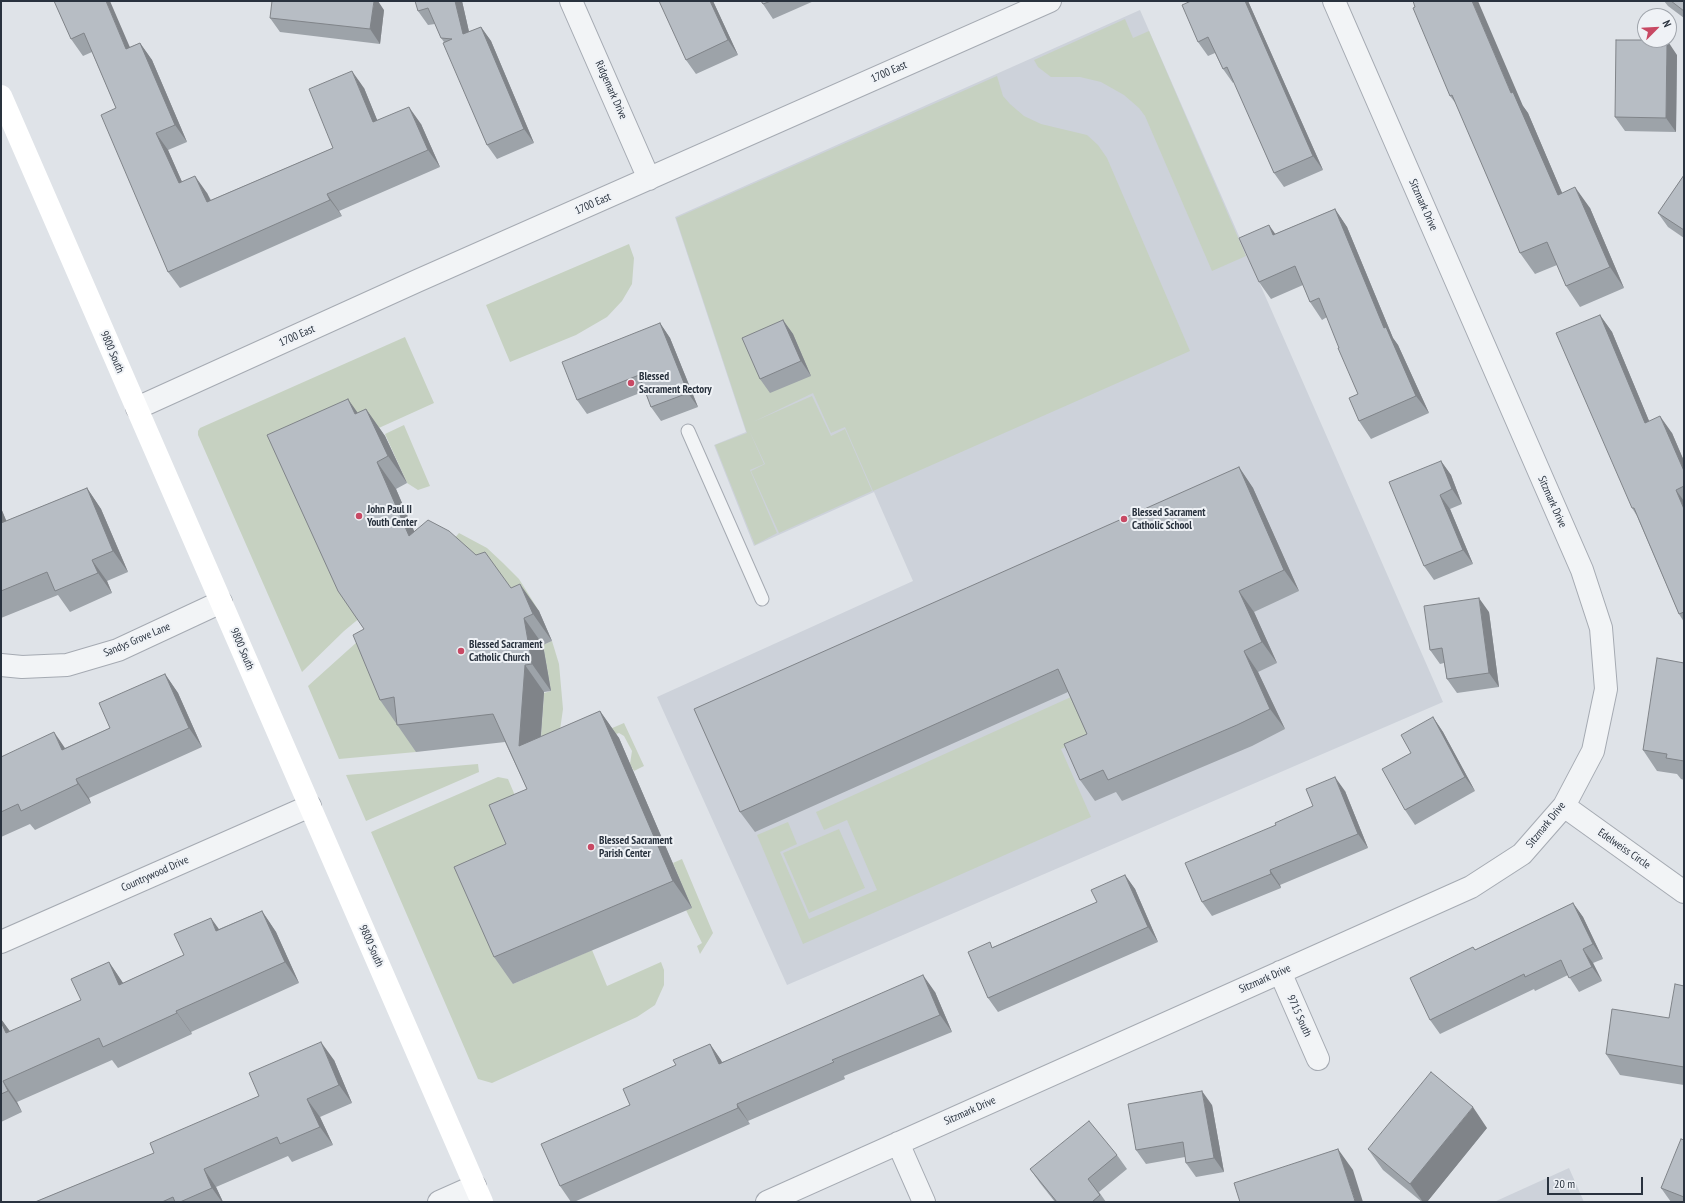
<!DOCTYPE html>
<style>
body{margin:0}
#map{position:relative;width:1685px;height:1203px;overflow:hidden;background:#dfe3e8;font-family:"PT Sans Narrow",sans-serif}
canvas{display:block}
.frame{position:absolute;inset:0;border:2px solid #29323e;pointer-events:none}
.north{position:absolute;left:1637px;top:8px;width:40px;height:40px;box-sizing:border-box;background:#eff2f6;border:1px solid #a0a5ac;border-radius:50%;rotate:66deg;font-size:11px;font-weight:700;line-height:16px;text-align:center;color:#29323e}
.north::after{content:'';display:block;margin:auto;width:14px;height:18px;background:#c84964;clip-path:polygon(50% 0,100% 100%,50% 72%,0 100%)}
.scale{position:absolute;left:1547px;top:1177px;width:96px;height:18px;box-sizing:border-box;border:2px solid #29323e;border-top:0;padding-left:5px;font-size:12px;line-height:14px;white-space:nowrap;color:#29323e;-webkit-text-stroke:3px #eff2f6;paint-order:stroke}
</style>
<div id="map">
<canvas width="1685" height="1203"></canvas>
<div class="frame"></div>
<div class="north">N</div>
<div class="scale">20 m</div>
</div>
<script>
const ctx = document.querySelector('canvas').getContext('2d');
ctx.lineJoin = 'round';
function paint(path, color) { ctx.fillStyle = color; ctx.fill(path, 'evenodd'); }
const poly = rows => new Path2D(rows.map(r => 'M' + r).join(''));
function trace(path, color, width, dash) { ctx.strokeStyle = color; ctx.lineWidth = width; ctx.lineCap = dash ? 'butt' : 'round'; ctx.setLineDash(dash || []); ctx.stroke(path); }
function label(font, color, halo, rows, align = 'center') {
  ctx.font = font + ' "PT Sans Narrow",sans-serif'; ctx.lineWidth = 4; ctx.setLineDash([]); ctx.textBaseline = 'middle'; ctx.strokeStyle = halo; ctx.fillStyle = color; for (const [text, x, y, turn = 0] of rows) {
    ctx.save(); ctx.translate(x, y); ctx.rotate((+turn || 0) * Math.PI / 180); ctx.textAlign = isNaN(turn) ? turn : align; if (halo) ctx.strokeText(text, 0, 0); ctx.fillText(text, 0, 0); ctx.restore();
  }
}
const built = poly([
 [1140,10,1443,702,787,985,657,697,913,581,874,492,754,546,714,445,746,432,675,217],
 [1569,1168,1584,1202,1494,1202]
]);
const green = poly([
 [1125,19,1133,38,1149,31,1246,256,1212,271,1145,116,1139,108,1124,95,1101,82,1080,77,1051,77,1038,67,1034,60],
 [997,76,1003,96,1010,104,1024,116,1041,124,1087,135,1098,145,1107,158,1190,351,873,491,845,427,831,433,813,393,753,422,812,396,831,436,845,429,872,491,779,533,751,471,765,464,749,430,764,464,750,470,777,533,755,545,715,445,747,433,676,218],
 [629,244,634,258,632,284,622,301,607,317,576,335,510,362,486,305],
 [405,337,434,403,370,432,373,607,344,631,302,672,198,435,198,431,200,428],
 [404,425,430,486,418,490,407,483,385,434],
 [459,533,487,548,503,563,519,579,539,611,530,615,447,547],
 [367,633,413,724,416,752,339,759,308,686],
 [552,641,559,664,563,709,559,737,541,738,544,693,551,691,543,645],
 [1071,697,1089,737,1061,749,1091,817,803,944,757,835,788,822,797,844,780,852,809,919,877,890,847,820,824,830,816,812],
 [624,723,644,766,634,771,630,764,632,751,624,736,619,733,528,764],
 [478,764,479,772,366,821,346,775],
 [498,777,508,779,527,824,513,984,592,950,607,986,661,962,664,970,664,985,655,1005,637,1017,492,1083,478,1079,371,832],
 [839,829,865,888,809,913,783,853],
 [682,859,713,933,700,954,697,946,702,943,686,910,691,907,673,863]
]);
const lane = poly([
 [688,431,762,599]
]);
const street = poly([
 [571,1,649,179],
 [137,408,417,281,1050,1],
 [1,665,22,667,67,665,118,650,221,602],
 [1564,806,1684,892],
 [1,942,310,806],
 [1280,972,1318,1059],
 [898,1143,924,1202],
 [439,1202,475,1186],
 [767,1202,1471,887,1522,854,1564,806,1593,751,1606,689,1601,628,1582,570,1334,1]
]);
const secondary = poly([
 [1,96,482,1202]
]);
const wall = poly([
 [54,1,130,47,140,43,152,60,187,142,168,150,182,182,207,193,211,200,333,148,364,88,377,120,421,124,440,167,339,211,342,216,180,288,168,272,116,108,92,52,83,56,71,39],
 [415,1,462,1,469,32,481,27,491,41,534,143,497,159,487,145,444,42,441,38,435,24,428,25,418,11],
 [713,1,738,55,696,74,686,60],
 [761,1,814,1,773,19],
 [1248,1,1323,170,1284,187,1274,173,1234,82,1233,83,1223,69,1215,53,1208,56,1198,42],
 [1664,1,1684,1,1684,18,1668,6],
 [1415,7,1523,106,1528,113,1562,193,1590,208,1624,288,1580,307,1566,286,1557,265,1535,274,1520,253,1457,105,1450,96],
 [384,10,380,44,280,32,270,18],
 [1677,55,1676,132,1625,131,1615,117],
 [1684,175,1684,238,1668,227,1658,213],
 [1335,209,1347,227,1393,338,1398,345,1429,413,1371,439,1359,421,1358,394,1327,317,1322,320,1310,302,1303,285,1271,299,1259,282,1275,234],
 [1600,315,1612,332,1649,421,1672,433,1684,461,1684,622,1679,614,1637,516,1632,508],
 [783,320,793,334,811,376,770,393,760,379],
 [660,323,670,338,698,407,661,421,651,407,645,391,587,414,577,400],
 [366,409,385,436,407,483,396,489,414,532,511,588,539,611,552,641,543,645,551,691,544,692,541,737,600,711,619,738,692,908,513,984,494,957,506,844,527,789,505,742,416,752,380,700,364,629,358,413],
 [1441,461,1451,475,1462,504,1450,509,1473,564,1434,580,1424,566],
 [1239,467,1253,488,1299,591,1254,612,1277,663,1258,672,1285,729,1252,746,1122,801,1116,792,1095,801,1080,780,1087,734,1068,692,755,832,740,812],
 [87,488,101,509,128,572,107,581,112,593,70,612,58,595,1,618,1,508,6,521],
 [1489,612,1499,687,1457,693,1447,679,1444,663,1440,664,1430,650],
 [1684,663,1684,780,1681,779,1677,774,1657,771,1643,750],
 [165,674,178,693,202,747,89,798,91,803,35,830,30,824,1,837,1,757,65,748,110,728],
 [1433,717,1443,732,1475,791,1415,825,1405,810,1411,753],
 [1345,791,1368,848,1280,885,1281,888,1212,916,1202,902,1276,825],
 [1125,875,1135,889,1158,942,998,1012,988,998,993,947,1097,902],
 [1573,903,1583,917,1603,959,1593,963,1602,981,1579,992,1568,975,1535,991,1534,989,1440,1034,1430,1020,1475,950],
 [262,911,276,932,299,983,191,1032,192,1034,118,1068,112,1060,17,1102,22,1112,1,1122,1,1019,10,1032,81,1000,109,962,123,983,184,955,219,929],
 [1684,986,1684,1085,1620,1075,1606,1054,1669,1018],
 [935,992,952,1032,844,1076,845,1079,748,1121,750,1124,574,1202,571,1202,560,1186,630,1105,676,1065,710,1044,722,1062],
 [334,1060,352,1103,320,1117,333,1145,292,1162,288,1156,216,1187,223,1202,35,1202,154,1153,259,1096],
 [1212,1105,1224,1172,1196,1177,1186,1163,1185,1157,1146,1164,1136,1150],
 [1487,1128,1427,1202,1422,1202,1383,1170,1368,1149],
 [1684,1140,1684,1202,1671,1202,1661,1188],
 [1117,1155,1127,1169,1099,1192,1106,1202,1055,1202,1040,1183,1030,1169]
]);
const shadedWall = poly([
 [106,1,110,1,138,66,126,49],
 [374,1,378,1,384,10,380,44,370,29],
 [455,1,462,1,473,49,463,34],
 [710,1,713,1,738,55,728,40],
 [1245,1,1248,1,1323,170,1313,156],
 [1472,1,1478,1,1523,106,1528,113,1572,216,1558,195,1511,93],
 [481,27,491,41,534,143,524,129],
 [1667,40,1677,55,1676,132,1666,118],
 [140,43,152,60,187,142,175,125],
 [352,71,364,88,385,139,373,122],
 [409,107,421,124,440,167,428,150],
 [156,133,168,150,190,200,179,183],
 [195,176,207,193,219,219,207,202],
 [1575,187,1590,208,1624,288,1610,267],
 [327,194,339,211,342,216,330,200],
 [1335,209,1347,227,1393,338,1398,345,1429,413,1416,396,1384,328],
 [1269,225,1281,242,1273,235],
 [1600,315,1612,332,1657,440,1645,423],
 [783,320,793,334,811,376,801,361],
 [660,323,670,338,698,407,688,393],
 [348,399,367,426,355,414],
 [366,409,385,436,407,483,388,456],
 [1660,416,1672,433,1684,461,1684,471],
 [1441,461,1451,475,1462,504,1452,489],
 [377,462,396,489,428,563,409,536],
 [1239,467,1253,488,1299,591,1284,570],
 [87,488,101,509,128,572,113,551],
 [1676,490,1684,501,1684,509],
 [1440,495,1450,509,1473,564,1463,550],
 [1,508,16,544,1,523],
 [92,560,107,581,112,593,98,573],
 [520,584,539,611,552,641,533,614],
 [1239,591,1254,612,1277,663,1262,642],
 [1479,598,1489,612,1499,687,1489,673],
 [524,618,543,645,551,691,532,664],
 [1244,651,1258,672,1285,729,1270,709],
 [525,665,544,692,538,773,519,746],
 [165,674,178,693,202,747,189,728],
 [600,711,619,738,692,908,673,881],
 [1433,717,1443,732,1475,791,1465,777],
 [54,732,67,751,62,750],
 [1335,777,1345,791,1368,848,1358,834],
 [76,779,89,798,91,803,78,784],
 [1270,870,1280,885,1281,888,1271,874],
 [1125,875,1135,889,1158,942,1148,927],
 [1573,903,1583,917,1603,959,1593,944],
 [262,911,276,932,299,983,285,962],
 [211,918,226,939,216,931],
 [1583,949,1593,963,1602,981,1592,967],
 [109,962,123,983,119,985],
 [923,975,935,992,952,1032,940,1015],
 [176,1011,191,1032,192,1034,177,1013],
 [1,1019,12,1034,6,1033,1,1022],
 [321,1042,334,1060,352,1103,339,1085],
 [710,1044,721,1060,730,1080,719,1064],
 [3,1081,17,1102,22,1112,8,1091],
 [1202,1091,1212,1105,1224,1172,1214,1158],
 [307,1099,320,1117,333,1145,320,1127],
 [737,1104,748,1121,750,1124,738,1108],
 [1473,1107,1487,1128,1427,1202,1423,1202,1410,1184],
 [1338,1149,1353,1170,1363,1202,1356,1202,1355,1201],
 [204,1169,216,1187,223,1202,222,1202,212,1188]
]);
const building = poly([
 [54,1,106,1,126,49,140,43,175,125,156,133,179,183,195,176,207,202,333,148,309,89,352,71,373,122,409,107,428,150,327,194,330,200,168,272,101,115,116,108,84,33,71,39,54,1],
 [272,1,374,1,370,29,270,18,272,1],
 [415,1,455,1,463,34,481,27,524,129,487,145,443,43,452,39,441,38,428,8,418,11,415,1],
 [659,1,710,1,728,40,686,60,659,1],
 [761,1,771,1,763,4,761,1],
 [1191,1,1245,1,1313,156,1274,173,1227,67,1223,69,1208,37,1198,42,1182,5,1191,1],
 [1413,1,1472,1,1511,93,1513,92,1558,195,1575,187,1610,267,1566,286,1547,242,1520,253,1452,95,1450,96,1413,8,1415,7,1413,1],
 [1671,1,1684,1,1684,11,1671,1],
 [1616,40,1667,40,1666,118,1615,117,1616,40],
 [1684,175,1684,230,1658,213,1684,175],
 [1335,209,1384,328,1386,327,1416,396,1359,421,1349,398,1358,394,1338,348,1339,348,1319,298,1310,302,1295,266,1259,282,1239,238,1269,225,1273,235,1335,209],
 [1600,315,1645,423,1660,416,1684,471,1684,486,1676,490,1684,509,1684,612,1679,614,1634,508,1632,508,1556,333,1600,315],
 [783,320,801,361,760,379,742,338,783,320],
 [660,323,688,393,651,407,639,375,577,400,562,362,660,323],
 [348,399,355,414,366,409,388,456,377,462,409,536,428,520,449,531,476,555,485,552,511,588,520,584,533,614,524,618,532,664,525,665,519,746,600,711,673,881,494,957,454,867,506,844,489,805,527,789,493,714,397,725,394,697,380,700,353,635,364,629,338,591,267,435,348,399],
 [1441,461,1452,489,1440,495,1463,550,1424,566,1389,482,1441,461],
 [1239,467,1284,570,1239,591,1262,642,1244,651,1270,709,1237,725,1108,780,1103,770,1080,780,1064,744,1087,734,1058,669,740,812,694,709,1239,467],
 [87,488,113,551,92,560,98,573,55,591,47,572,1,591,1,523,87,488],
 [1479,598,1489,673,1447,679,1442,648,1430,650,1424,606,1479,598],
 [1657,658,1684,663,1684,761,1666,758,1667,754,1643,750,1657,658],
 [165,674,189,728,76,779,78,784,21,811,18,804,1,812,1,757,54,732,62,750,110,728,99,703,165,674],
 [1433,717,1465,777,1405,810,1382,769,1411,753,1401,735,1433,717],
 [1335,777,1358,834,1270,870,1271,874,1202,902,1185,863,1276,825,1275,823,1313,806,1306,789,1335,777],
 [1125,875,1148,927,988,998,968,952,990,942,992,948,1097,902,1091,890,1125,875],
 [1573,903,1593,944,1583,949,1592,967,1569,978,1561,960,1525,977,1524,974,1430,1020,1410,978,1473,947,1475,950,1573,903],
 [262,911,285,962,176,1011,177,1013,103,1047,99,1038,3,1081,8,1091,1,1094,1,1022,6,1033,81,1000,71,979,109,962,119,985,184,955,174,934,211,918,216,931,262,911],
 [923,975,940,1015,832,1060,834,1062,737,1104,738,1108,560,1186,541,1144,630,1105,623,1089,676,1065,673,1060,710,1044,719,1064,923,975],
 [1675,984,1684,986,1684,1067,1606,1054,1612,1009,1669,1018,1675,984],
 [321,1042,339,1085,307,1099,320,1127,280,1144,277,1137,204,1169,212,1188,180,1202,175,1202,173,1197,162,1202,35,1202,154,1153,150,1143,259,1096,249,1073,321,1042],
 [1431,1072,1473,1107,1410,1184,1368,1149,1431,1072],
 [1202,1091,1214,1158,1186,1163,1183,1142,1136,1150,1128,1104,1202,1091],
 [1089,1121,1117,1155,1088,1179,1100,1195,1092,1202,1057,1202,1030,1169,1089,1121],
 [1681,1139,1684,1140,1684,1197,1661,1188,1681,1139],
 [1338,1149,1355,1201,1351,1202,1240,1202,1234,1183,1338,1149]
]);
const markers = [
 [631,383,4,"#c84964"],
 [359,516,4,"#c84964"],
 [1124,519,4,"#c84964"],
 [461,651,4,"#c84964"],
 [591,847,4,"#c84964"]
];
const streetNames = [
 ["1700 East",889,72,-24],
 ["Ridgemark Drive",611,90,66],
 ["1700 East",593,204,-24],
 ["Sitzmark Drive",1423,205,66],
 ["1700 East",297,336,-24],
 ["9800 South",112,352,67],
 ["Sitzmark Drive",1552,502,66],
 ["Sandys Grove Lane",137,640,-23],
 ["9800 South",242,649,67],
 ["Sitzmark Drive",1546,825,-51],
 ["Edelweiss Circle",1624,849,35],
 ["Countrywood Drive",155,874,-24],
 ["9800 South",371,946,66],
 ["Sitzmark Drive",1265,979,-24],
 ["9715 South",1299,1016,66],
 ["Sitzmark Drive",970,1111,-24]
];
const poiNames = [
 ["Blessed",639,377],
 ["Sacrament Rectory",639,390],
 ["John Paul II",367,510],
 ["Youth Center",367,523],
 ["Blessed Sacrament",1132,513],
 ["Catholic School",1132,526],
 ["Blessed Sacrament",469,645],
 ["Catholic Church",469,658],
 ["Blessed Sacrament",599,841],
 ["Parish Center",599,854]
];
paint(built, '#cdd2da');
paint(green, '#c6d1c1');
trace(lane, '#a5aab2', 15);
trace(street, '#a5aab2', 24);
trace(lane, '#f2f4f6', 13);
trace(street, '#f2f4f6', 22);
trace(secondary, '#fff', 22);
paint(wall, '#9da3a9');
paint(shadedWall, '#808489');
paint(building, '#b7bdc4');
trace(building, '#808489', 1);
for (const [x, y, r, color] of markers) { const dot = new Path2D(); dot.arc(x, y, r, 0, 2 * Math.PI); ctx.fillStyle = color; ctx.fill(dot); trace(dot, '#eff2f6', 1.5); }
label('11px', '#29323e', '#eff2f6', streetNames);
label('bold 11px', '#29323e', '#eff2f6', poiNames, 'left');
</script>
